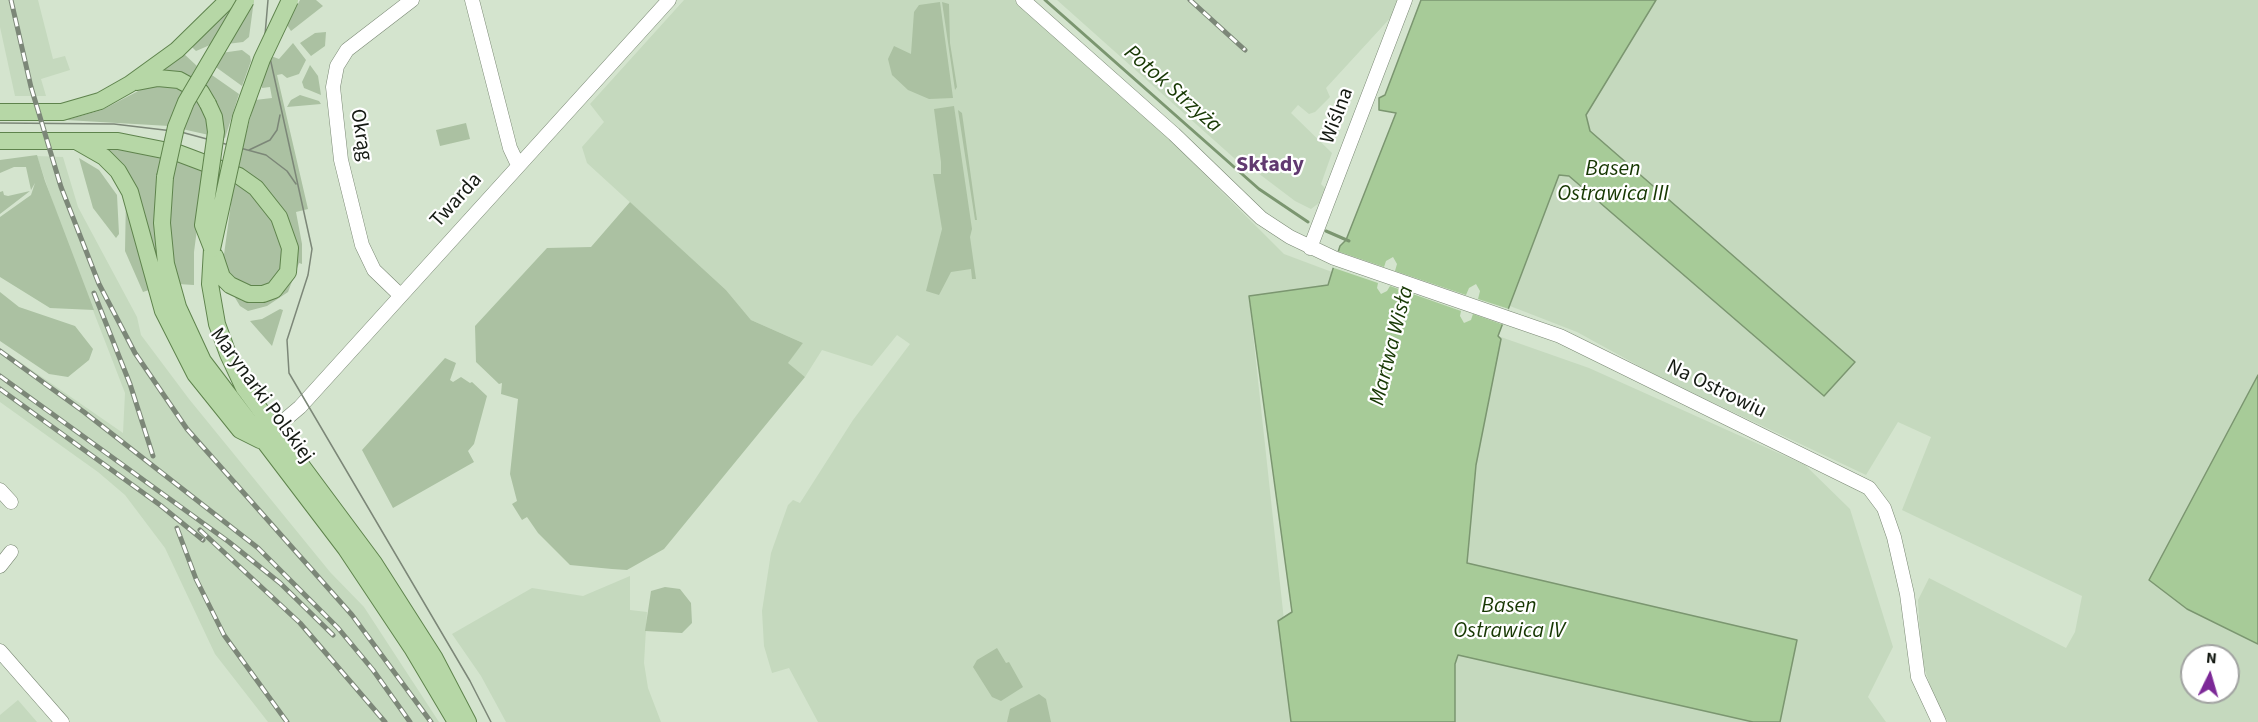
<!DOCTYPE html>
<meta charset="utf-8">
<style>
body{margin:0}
#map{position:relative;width:2258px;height:722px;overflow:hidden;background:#d4e4ce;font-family:"Source Sans 3",sans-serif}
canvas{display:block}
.north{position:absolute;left:2180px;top:644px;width:60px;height:60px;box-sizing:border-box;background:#fff;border:2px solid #a1a3a1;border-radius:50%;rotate:5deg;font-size:16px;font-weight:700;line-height:24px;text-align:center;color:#151a13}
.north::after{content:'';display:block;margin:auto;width:21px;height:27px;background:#7c2897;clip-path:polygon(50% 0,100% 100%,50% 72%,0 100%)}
</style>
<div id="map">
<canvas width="2258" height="722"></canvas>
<div class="north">N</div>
</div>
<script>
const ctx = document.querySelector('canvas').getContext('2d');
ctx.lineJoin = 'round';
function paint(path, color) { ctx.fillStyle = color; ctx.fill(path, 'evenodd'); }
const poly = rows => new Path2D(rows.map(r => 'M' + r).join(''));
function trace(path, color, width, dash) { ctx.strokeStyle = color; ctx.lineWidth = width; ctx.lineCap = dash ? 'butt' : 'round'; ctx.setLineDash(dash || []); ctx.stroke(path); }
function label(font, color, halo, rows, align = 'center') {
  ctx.font = font + ' "Source Sans 3",sans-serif'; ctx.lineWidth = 4.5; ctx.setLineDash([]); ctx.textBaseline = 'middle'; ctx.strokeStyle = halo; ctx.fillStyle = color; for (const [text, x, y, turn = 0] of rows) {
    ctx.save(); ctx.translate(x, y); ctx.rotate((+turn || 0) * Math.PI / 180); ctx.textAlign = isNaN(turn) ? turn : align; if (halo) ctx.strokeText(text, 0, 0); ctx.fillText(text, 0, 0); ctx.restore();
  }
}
const built = poly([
 [0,0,38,0,53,59,65,56,70,70,41,79,46,96,15,96,0,27],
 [684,0,1014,0,1166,136,1284,254,1332,272,1328,285,1249,297,1295,722,818,722,789,668,772,673,764,646,762,611,771,553,788,505,793,500,800,503,853,420,910,344,897,335,872,366,822,350,805,377,787,363,803,343,751,320,726,290,587,163,582,147,604,122,590,104],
 [1057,0,1398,0,1393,15,1326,88,1330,97,1315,112,1309,114,1298,105,1291,113,1332,153,1321,184,1325,188,1319,203,1311,209,1295,201,1258,173,1243,166],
 [1656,0,2258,0,2258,375,2149,580,2187,609,2258,644,2258,722,1948,722,1934,697,1921,658,1918,600,1929,578,2066,648,2075,632,2082,596,1902,510,1931,437,1898,422,1866,475,1661,378,1577,332,1510,306,1559,175,1569,176,1824,396,1590,131,1586,115],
 [2192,656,2228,656,2228,692,2192,692],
 [37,156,63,157,78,207,137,317,141,335,189,399,330,572,364,607,439,722,268,722,215,654,165,548,125,495,98,472,0,402,0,348,123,433,125,393,62,230],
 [1498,336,1589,368,1805,465,1850,509,1893,647,1868,697,1886,722,1455,722,1455,664,1476,465,1501,339],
 [630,576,630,610,647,612,644,663,648,688,661,722,506,722,481,676,452,634,532,588,583,596],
 [18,700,37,722,0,722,0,715]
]);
const green = poly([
 [236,0,239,0,210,45,196,51,191,46],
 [254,0,249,37,243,42,227,44],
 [300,0,316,0,323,6,291,31,287,25],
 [940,2,953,98,929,99,908,90,892,75,888,59,894,46,911,54,914,12,919,5],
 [942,2,949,4,950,43,957,87,955,90],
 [326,32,325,46,311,56,300,43,315,33],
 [293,43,306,60,299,74,287,78,282,74,277,75,308,209,296,212,302,244,302,264,299,263,288,292,267,306,248,311,240,306,234,296,243,301,256,302,296,251,237,168,255,100,272,98,270,87,262,88,261,84,271,56,279,59],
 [242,50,250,56,251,61,242,86,213,65,221,53],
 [183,53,197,66,190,78,156,71],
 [310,65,318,76,321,95,304,88,302,82],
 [209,73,239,94,225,138,222,137,202,85],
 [167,85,184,90,169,126,66,120,102,110,142,89],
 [300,95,319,101,321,104,287,107,291,100],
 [195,97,205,110,209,135,182,129],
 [954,106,972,229,970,237,976,279,972,279,971,269,951,272,939,295,926,291,942,229,933,174,941,174,941,162,934,109],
 [958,110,962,113,977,220,975,220],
 [466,123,470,139,440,146,436,130],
 [95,144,161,155,158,175,163,279,145,224],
 [37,155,45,181,94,310,50,308,0,277,0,217,31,195,35,183,31,190,26,167,14,167,0,173,0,160],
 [79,158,99,170,117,195,119,234,116,238,93,208],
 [174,159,205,168,194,252,194,285,178,284,169,237],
 [234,181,248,190,271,216,281,238,283,264,273,282,258,288,234,282,223,262],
 [3,191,4,195,8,196,30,191,0,214,0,192],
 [126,197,149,290,143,292,125,251],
 [630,202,726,290,751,320,803,343,788,363,805,377,664,549,627,570,612,569,570,565,538,533,527,517,522,520,512,504,517,501,510,474,518,399,501,394,502,383,499,384,476,362,475,326,547,248,591,247],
 [0,292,19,307,75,326,93,349,89,360,68,377,49,374,0,341],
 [280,309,283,310,272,346,250,321,262,319],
 [445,358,456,363,450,380,453,382,461,377,470,383,472,382,487,396,474,444,468,451,474,462,393,508,362,450],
 [665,587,680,589,691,603,692,623,682,633,645,631,651,591],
 [997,648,1006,663,1009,662,1023,687,1001,701,992,697,973,667,977,660],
 [1039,694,1046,699,1051,722,1007,722,1010,709]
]);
const water = poly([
 [1421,0,1656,0,1586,115,1590,131,1855,362,1824,396,1569,176,1559,175,1498,336,1501,339,1476,465,1467,563,1797,640,1780,722,1753,722,1458,655,1455,664,1455,722,1291,722,1278,621,1292,612,1249,296,1328,285,1340,246,1346,240,1396,113,1379,110,1379,98,1385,95,1421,0],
 [2258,375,2258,644,2187,609,2149,580,2258,375]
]);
const pier = poly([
 [1337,251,1384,267,1386,261,1393,257,1397,264,1395,271,1466,295,1469,288,1476,284,1480,291,1478,299,1509,309,1504,325,1473,314,1471,320,1464,323,1460,316,1461,311,1390,286,1387,291,1381,294,1377,288,1378,283,1331,267]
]);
const stream = poly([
 [1045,0,1259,189,1308,222],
 [1326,231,1349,241]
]);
const minor = poly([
 [472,0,510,148,518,165],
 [1023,0,1174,134,1261,218,1290,237,1334,258,1560,336,1869,488,1884,508,1894,537,1907,594,1918,677,1939,722],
 [1310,248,1405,0],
 [400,295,374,270,362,245,341,160,333,87,337,66,347,50,412,0],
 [274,429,300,407,669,0],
 [0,490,11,502],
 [0,566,11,552],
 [0,651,62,722]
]);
const major = poly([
 [137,82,158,78,179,80,201,92,208,104],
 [0,112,62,112,100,101,130,84,177,50,228,0],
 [0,141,118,141,178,153,239,176,256,188,279,217,290,248,288,272,274,290,263,294,249,294,230,285,222,277,215,256],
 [76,141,104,157,118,171,130,192,163,311,195,374,240,430,260,440],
 [165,177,162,223,166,264,178,307,203,361,346,549,412,648,456,722],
 [212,249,210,284,217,324,228,354,244,388,374,563,434,657,468,722]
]);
const tram = poly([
 [268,0,265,35,312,249,308,275,287,340,289,373,470,681,491,722],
 [0,123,114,124,181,132,266,155,287,171,296,184],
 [249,150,270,140,277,130,280,115]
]);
const rail = poly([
 [11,0,31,87,61,187,99,284,135,353,187,429,352,615,431,722],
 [1190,0,1245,50],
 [94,293,130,384,153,456],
 [0,351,84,412,258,548,338,628,373,670,410,722],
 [0,376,229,542,280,583,333,635],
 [0,389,160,505,203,540],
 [177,528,196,579,224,635,287,722],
 [200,530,300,623,385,722]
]);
const majorBridge = poly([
 [208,104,214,117,216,132,203,225,212,248],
 [165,177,176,127,186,102,246,0],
 [212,249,241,117,262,59,290,0]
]);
const streetNames = [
 ["Wiślna",1338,116,-69],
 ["Okrąg",360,135,81],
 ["Twarda",457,201,-48],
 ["Na Ostrowiu",1716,390,26],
 ["Marynarki Polskiej",261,396,54]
];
const waterNames = [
 ["Potok Strzyża",1172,90,41],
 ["Basen",1613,170],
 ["Ostrawica III",1613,195],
 ["Martwa Wisła",1393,346,-76],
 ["Basen",1509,607],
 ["Ostrawica IV",1509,632]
];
const neighbourhoodNames = [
 ["Składy",1270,166]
];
paint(built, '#c5d9be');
paint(green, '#abc1a2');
paint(water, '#a7cb98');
trace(water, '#7b9670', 1.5);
paint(pier, '#d4e4ce');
trace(stream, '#7b9670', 3);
trace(minor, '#7a8874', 15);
trace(major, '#5e834c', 18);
trace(minor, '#fff', 14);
trace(major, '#b6d7a6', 16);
trace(tram, '#7c8778', 1.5);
trace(rail, '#7c8778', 5);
trace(rail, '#fff', 3, [9]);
trace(majorBridge, '#5e834c', 18, []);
trace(majorBridge, '#b6d7a6', 16);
label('21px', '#151a13', '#fff', streetNames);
label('italic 22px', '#173803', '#fff', waterNames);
label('bold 22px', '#613970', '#fff', neighbourhoodNames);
</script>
